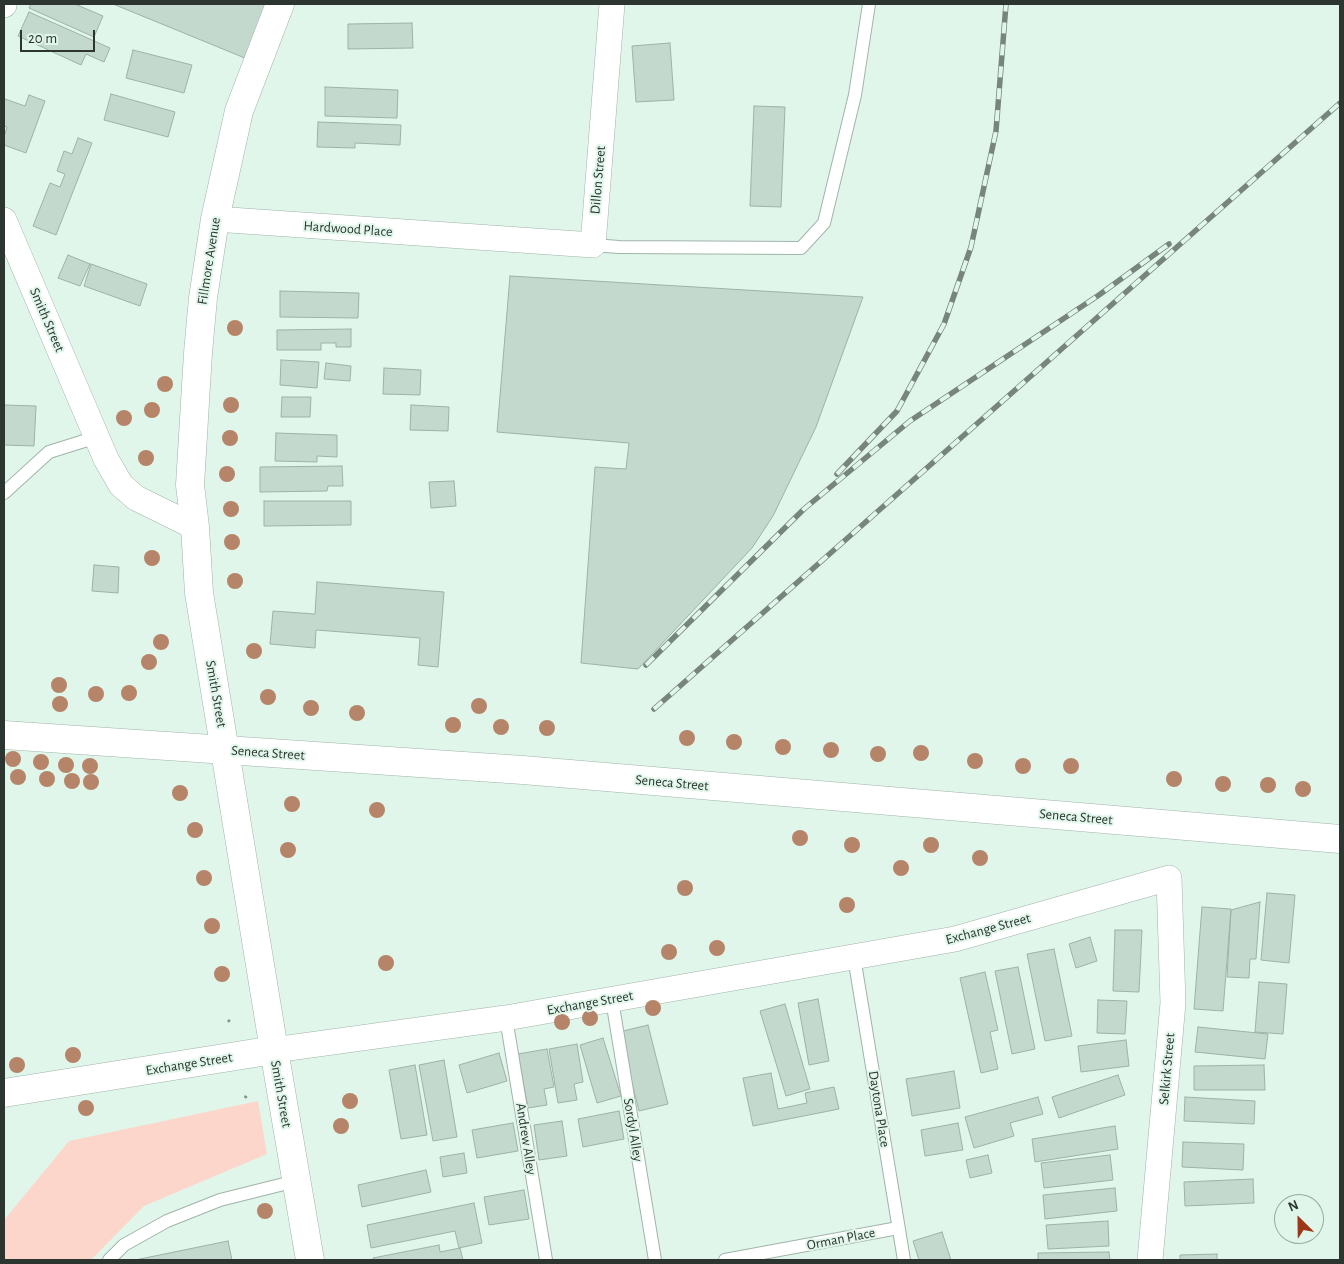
<!DOCTYPE html>
<style>
body{margin:0}
#map{position:relative;width:1344px;height:1264px;overflow:hidden;background:#e0f6ea;font-family:"Alegreya Sans",sans-serif}
canvas{display:block}
.frame{position:absolute;inset:0;border:5px solid #2d3531;pointer-events:none}
.north{position:absolute;left:1274px;top:1194px;width:50px;height:50px;box-sizing:border-box;background:#e0f6ea;border:1px solid #98a9a0;border-radius:50%;rotate:337deg;font-size:14px;font-weight:700;line-height:20px;text-align:center;color:#2d3531}
.north::after{content:'';display:block;margin:auto;width:18px;height:22px;background:#9e3717;clip-path:polygon(50% 0,100% 100%,50% 72%,0 100%)}
.scale{position:absolute;left:20px;top:30px;width:75px;height:22px;box-sizing:border-box;border:2px solid #2d3531;border-top:0;padding-left:6px;font-size:15px;line-height:18px;white-space:nowrap;color:#2d3531;-webkit-text-stroke:4px #e0f6ea;paint-order:stroke}
</style>
<div id="map">
<canvas width="1344" height="1264"></canvas>
<div class="frame"></div>
<div class="north">N</div>
<div class="scale">20 m</div>
</div>
<script>
const ctx = document.querySelector('canvas').getContext('2d');
ctx.lineJoin = 'round';
function paint(path, color) { ctx.fillStyle = color; ctx.fill(path, 'evenodd'); }
const poly = rows => new Path2D(rows.map(r => 'M' + r).join(''));
function trace(path, color, width, dash) { ctx.strokeStyle = color; ctx.lineWidth = width; ctx.lineCap = dash ? 'butt' : 'round'; ctx.setLineDash(dash || []); ctx.stroke(path); }
function label(font, color, halo, rows, align = 'center') {
  ctx.font = font + ' "Alegreya Sans",sans-serif'; ctx.lineWidth = 4; ctx.setLineDash([]); ctx.textBaseline = 'middle'; ctx.strokeStyle = halo; ctx.fillStyle = color; for (const [text, x, y, turn = 0] of rows) {
    ctx.save(); ctx.translate(x, y); ctx.rotate((+turn || 0) * Math.PI / 180); ctx.textAlign = isNaN(turn) ? turn : align; if (halo) ctx.strokeText(text, 0, 0); ctx.fillText(text, 0, 0); ctx.restore();
  }
}
const green = poly([
 [258,1101,267,1154,144,1206,91,1260,4,1260,4,1220,69,1141]
]);
const building = poly([
 [31,4,75,4,103,16,94,37,29,8,31,4],
 [113,4,281,4,257,63,113,4],
 [29,12,110,48,104,62,86,54,81,65,18,36,29,12],
 [412,23,413,48,348,49,348,24,412,23],
 [670,43,674,100,636,102,632,46,670,43],
 [133,50,192,65,184,93,126,78,133,50],
 [325,87,398,90,397,118,325,116,325,87],
 [111,94,175,112,168,137,104,120,111,94],
 [29,95,45,101,26,153,4,145,4,137,7,127,4,126,4,103,5,99,25,106,29,95],
 [754,106,785,107,781,207,750,206,754,106],
 [318,122,401,125,400,145,355,143,355,148,317,147,318,122],
 [78,138,92,143,56,235,33,226,50,183,60,187,65,174,57,171,64,151,72,154,78,138],
 [68,255,90,264,80,286,58,278,68,255],
 [91,264,147,284,140,306,84,286,91,264],
 [510,276,863,297,816,427,773,516,752,548,638,669,581,663,595,467,626,469,629,443,497,432,510,276],
 [280,291,359,293,358,318,280,317,280,291],
 [351,329,351,347,336,347,336,343,321,343,321,350,277,350,277,330,351,329],
 [281,360,319,362,317,388,280,385,281,360],
 [326,363,351,366,350,381,324,379,326,363],
 [384,368,421,370,420,395,383,394,384,368],
 [282,397,311,397,310,417,281,417,282,397],
 [4,405,36,406,34,446,4,445,4,405],
 [411,405,449,407,448,431,410,430,411,405],
 [276,433,337,435,337,457,317,456,317,462,275,461,276,433],
 [342,466,343,486,328,486,327,491,260,492,260,467,342,466],
 [454,481,456,506,431,508,429,482,454,481],
 [264,501,351,501,351,525,264,526,264,501],
 [94,565,119,567,118,593,92,591,94,565],
 [317,582,444,592,438,667,418,665,420,638,316,630,315,648,270,644,273,611,315,614,317,582],
 [1267,893,1295,895,1289,963,1261,960,1267,893],
 [1260,902,1256,959,1250,959,1249,978,1227,977,1231,910,1260,902],
 [1202,907,1231,909,1223,1011,1194,1009,1202,907],
 [1115,930,1142,930,1139,992,1113,991,1115,930],
 [1090,937,1097,961,1076,968,1069,944,1090,937],
 [1054,949,1072,1036,1045,1041,1027,954,1054,949],
 [1018,967,1035,1049,1012,1054,995,971,1018,967],
 [985,972,998,1030,990,1032,998,1069,981,1073,960,978,985,972],
 [1259,982,1287,984,1283,1034,1255,1032,1259,982],
 [818,999,829,1061,809,1065,798,1003,818,999],
 [1098,1000,1127,1001,1125,1034,1097,1033,1098,1000],
 [785,1004,810,1089,786,1096,760,1011,785,1004],
 [648,1025,668,1104,639,1111,619,1032,648,1025],
 [1198,1027,1268,1034,1265,1059,1195,1052,1198,1027],
 [603,1038,621,1096,597,1103,580,1045,603,1038],
 [1126,1040,1129,1066,1081,1072,1078,1046,1126,1040],
 [577,1044,583,1082,574,1084,577,1100,558,1103,549,1049,577,1044],
 [547,1049,554,1087,544,1089,547,1105,528,1108,518,1054,547,1049],
 [499,1053,507,1081,467,1093,459,1065,499,1053],
 [444,1060,457,1137,433,1141,419,1065,444,1060],
 [415,1065,427,1135,401,1139,389,1070,415,1065],
 [1264,1065,1265,1090,1194,1090,1194,1066,1264,1065],
 [954,1071,960,1108,912,1116,906,1079,954,1071],
 [771,1073,778,1109,807,1103,805,1093,834,1087,839,1109,753,1126,743,1078,771,1073],
 [1118,1075,1125,1095,1059,1118,1052,1097,1118,1075],
 [1038,1097,1043,1114,1010,1123,1014,1136,974,1148,965,1117,1038,1097],
 [1185,1097,1255,1101,1254,1124,1184,1121,1185,1097],
 [619,1111,624,1139,583,1147,578,1119,619,1111],
 [562,1121,567,1156,539,1160,534,1125,562,1121],
 [513,1123,518,1151,477,1158,472,1130,513,1123],
 [958,1123,963,1150,925,1156,921,1130,958,1123],
 [1115,1126,1118,1149,1035,1162,1032,1139,1115,1126],
 [1183,1142,1244,1144,1243,1170,1182,1167,1183,1142],
 [464,1153,467,1173,443,1177,440,1157,464,1153],
 [988,1155,992,1173,970,1178,966,1160,988,1155],
 [1110,1155,1113,1180,1044,1188,1041,1163,1110,1155],
 [426,1170,431,1192,362,1207,358,1185,426,1170],
 [1253,1179,1254,1203,1185,1206,1184,1182,1253,1179],
 [1115,1188,1117,1211,1045,1219,1043,1195,1115,1188],
 [524,1190,529,1219,489,1225,484,1197,524,1190],
 [474,1203,482,1243,459,1248,455,1231,371,1248,367,1225,474,1203],
 [1108,1221,1109,1246,1048,1249,1046,1225,1108,1221],
 [942,1232,951,1260,919,1260,913,1241,942,1232],
 [228,1241,232,1260,135,1260,228,1241],
 [439,1245,440,1252,460,1248,463,1260,373,1260,373,1258,439,1245],
 [1109,1252,1110,1260,1038,1260,1038,1253,1109,1252],
 [1217,1254,1217,1260,1180,1260,1180,1255,1217,1254]
]);
const path = poly([
 [228,1020,232,1024],
 [245,1098,248,1093]
]);
const service = poly([
 [593,245,619,247,801,248,824,223,855,95,869,4],
 [4,493,49,452,97,437],
 [854,957,904,1260],
 [612,1000,655,1260],
 [506,1018,546,1260],
 [109,1260,124,1245,167,1221,220,1200,296,1181],
 [725,1260,898,1228]
]);
const minor = poly([
 [4,5,4,4],
 [215,219,593,245,612,4],
 [4,220,106,459,121,485,136,498,195,527],
 [274,1050,506,1018,955,939,1169,878,1173,1003,1150,1260]
]);
const tertiary = poly([
 [280,4,239,111,215,219,203,298,198,353,190,485,195,527,199,593,274,1050,310,1260],
 [4,1093,274,1050]
]);
const secondary = poly([
 [4,735,523,770,1340,839]
]);
const rail = poly([
 [837,474,897,411,944,324,971,247,996,131,1006,4],
 [646,665,804,509,910,421,1099,295,1169,244],
 [654,709,1340,103]
]);
const trees = [
 [235,328],
 [165,384],
 [231,405],
 [152,410],
 [124,418],
 [230,438],
 [146,458],
 [227,474],
 [231,509],
 [232,542],
 [152,558],
 [235,581],
 [161,642],
 [254,651],
 [149,662],
 [59,685],
 [129,693],
 [96,694],
 [268,697],
 [60,704],
 [479,706],
 [311,708],
 [357,713],
 [453,725],
 [501,727],
 [547,728],
 [687,738],
 [734,742],
 [783,747],
 [831,750],
 [921,753],
 [878,754],
 [13,759],
 [975,761],
 [41,762],
 [66,765],
 [90,766],
 [1023,766],
 [1071,766],
 [18,777],
 [47,779],
 [1174,779],
 [72,781],
 [91,782],
 [1223,784],
 [1268,785],
 [1303,789],
 [180,793],
 [292,804],
 [377,810],
 [195,830],
 [800,838],
 [852,845],
 [931,845],
 [288,850],
 [980,858],
 [901,868],
 [204,878],
 [685,888],
 [847,905],
 [212,926],
 [717,948],
 [669,952],
 [386,963],
 [222,974],
 [653,1008],
 [590,1018],
 [562,1022],
 [73,1055],
 [17,1065],
 [350,1101],
 [86,1108],
 [341,1126],
 [265,1211]
];
const streetNames = [
 ["Dillon Street",598,180,-85],
 ["Hardwood Place",348,229,4],
 ["Fillmore Avenue",209,261,-81],
 ["Smith Street",47,320,67],
 ["Smith Street",216,694,80],
 ["Seneca Street",268,753,4],
 ["Seneca Street",672,783,5],
 ["Seneca Street",1076,817,5],
 ["Exchange Street",988,929,-15],
 ["Exchange Street",590,1003,-10],
 ["Exchange Street",189,1064,-9],
 ["Selkirk Street",1167,1069,-85],
 ["Smith Street",281,1094,80],
 ["Daytona Place",879,1109,81],
 ["Sordyl Alley",633,1130,81],
 ["Andrew Alley",526,1139,81],
 ["Orman Place",841,1239,-11]
];
paint(green, '#fdd6cb');
paint(building, '#c3d9ce');
trace(building, '#9db2a7', 1);
trace(service, '#a0b4aa', 14);
trace(minor, '#a0b4aa', 26);
trace(tertiary, '#a0b4aa', 29);
trace(secondary, '#a0b4aa', 29);
trace(path, '#84938b', 3, [2.5, 4]);
trace(service, '#fff', 12);
trace(minor, '#fff', 25);
trace(tertiary, '#fff', 28);
trace(secondary, '#fff', 28);
trace(rail, '#78857e', 5.5);
trace(rail, '#e0f6ea', 4, [11]);
ctx.fillStyle = '#b58469';
for (const [x, y] of trees) { ctx.beginPath(); ctx.arc(x, y, 8, 0, 2 * Math.PI); ctx.fill(); }
label('14px', '#2d3531', '#e0f6ea', streetNames);
</script>
